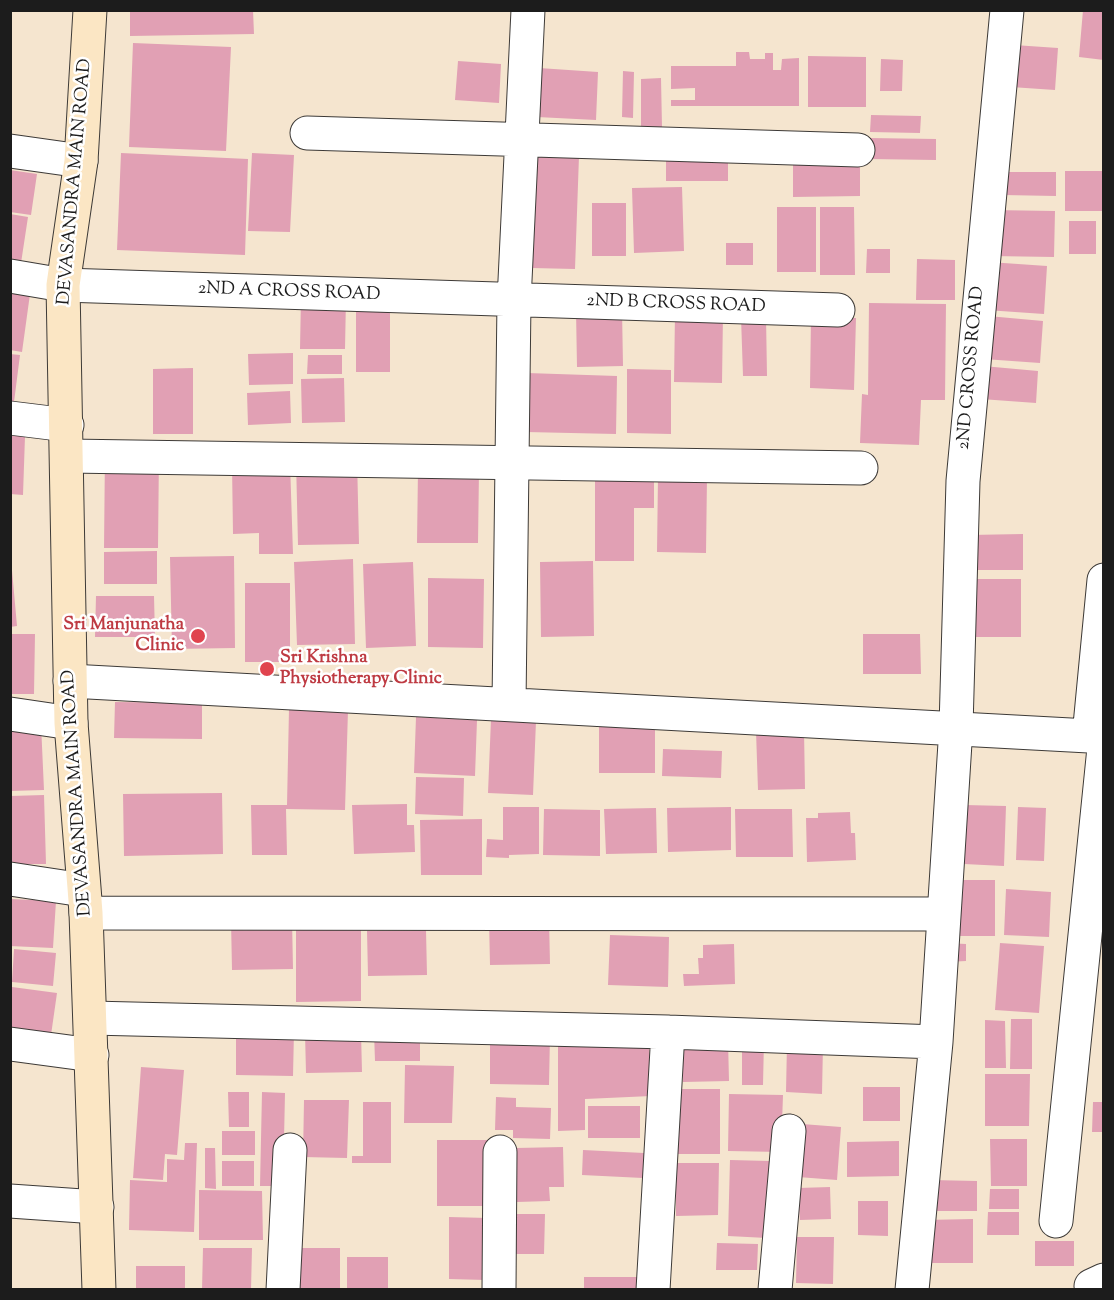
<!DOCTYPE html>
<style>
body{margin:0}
#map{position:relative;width:1114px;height:1300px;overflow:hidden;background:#f5e5cf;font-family:"Sorts Mill Goudy",serif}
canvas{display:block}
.frame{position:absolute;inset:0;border:12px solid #1c1c1c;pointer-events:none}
</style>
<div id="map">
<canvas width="1114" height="1300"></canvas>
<div class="frame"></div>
</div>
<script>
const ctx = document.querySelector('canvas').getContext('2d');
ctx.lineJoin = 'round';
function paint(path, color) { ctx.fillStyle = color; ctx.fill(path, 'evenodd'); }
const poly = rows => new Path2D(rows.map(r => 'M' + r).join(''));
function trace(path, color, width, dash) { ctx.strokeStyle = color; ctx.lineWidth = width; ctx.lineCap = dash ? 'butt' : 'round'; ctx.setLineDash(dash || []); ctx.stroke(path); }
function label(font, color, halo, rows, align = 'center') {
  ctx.font = font + ' "Sorts Mill Goudy",serif'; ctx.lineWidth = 5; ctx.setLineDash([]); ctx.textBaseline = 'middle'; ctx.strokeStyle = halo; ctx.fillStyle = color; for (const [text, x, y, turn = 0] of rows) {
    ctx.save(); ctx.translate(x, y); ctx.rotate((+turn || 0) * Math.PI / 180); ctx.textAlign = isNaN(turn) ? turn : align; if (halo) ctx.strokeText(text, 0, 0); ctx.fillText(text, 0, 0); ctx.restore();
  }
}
const building = poly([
 [130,10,253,10,254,34,130,36],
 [1083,10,1104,10,1104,60,1079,57],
 [133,43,231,47,226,151,129,147],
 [1014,45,1058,48,1055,90,1011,87],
 [736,52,749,52,750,59,765,59,765,53,773,53,773,70,781,70,782,59,799,58,799,106,671,106,671,100,695,100,695,88,671,89,671,66,736,66],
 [808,56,866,57,866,107,808,107],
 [881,59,903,60,902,91,880,91],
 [458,61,501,64,499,103,455,100],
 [539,68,598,72,596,120,537,117],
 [623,71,634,72,633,118,622,117],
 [661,78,662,127,641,127,641,79],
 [871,115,921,116,920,133,870,132],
 [869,138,936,139,936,160,869,159],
 [666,152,728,153,728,181,666,181],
 [121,153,248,159,245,255,117,250],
 [252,153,294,155,290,232,248,231],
 [536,155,579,156,575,269,532,268],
 [860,156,860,196,793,197,793,157],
 [10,170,37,174,31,215,10,212],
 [1065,171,1104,171,1104,211,1065,211],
 [1003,172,1056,172,1056,196,1003,195],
 [682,187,684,251,634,253,632,188],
 [592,203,626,203,626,256,592,256],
 [777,207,816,207,816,272,777,272],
 [820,207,854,207,855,275,820,275],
 [992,210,1055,211,1054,257,991,256],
 [10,214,28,217,21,263,10,262],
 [1069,221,1096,221,1096,254,1069,254],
 [726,243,753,243,753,265,726,265],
 [867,249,890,249,890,273,866,273],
 [917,259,955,260,955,300,916,300],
 [989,262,1047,266,1044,314,986,310],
 [10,291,30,294,22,352,10,350],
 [301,297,346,298,345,349,300,349],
 [356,303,390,303,390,372,356,372],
 [869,303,946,304,945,400,921,400,919,445,860,443,862,394,868,395],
 [622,309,623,366,577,367,576,310],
 [675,313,723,313,722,383,674,382],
 [766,316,767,376,743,376,741,317],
 [988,316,1043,321,1040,363,984,359],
 [811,317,856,318,854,390,810,388],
 [293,353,293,384,249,385,248,354],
 [10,354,20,355,13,410,10,410],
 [308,355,342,355,342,374,307,374],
 [983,366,1038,371,1036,403,981,399],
 [193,368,193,434,153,434,153,369],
 [627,369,671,370,671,434,627,433],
 [527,373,617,376,616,434,526,432],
 [344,378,345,422,302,423,301,379],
 [290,391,291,423,248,425,247,393],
 [10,436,25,436,23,495,10,494],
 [105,451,159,451,158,548,104,548],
 [357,458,359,544,298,545,296,460],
 [290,462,293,554,259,554,259,533,233,534,232,464],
 [595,468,654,468,654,508,634,508,634,561,595,561],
 [418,469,479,470,478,543,417,543],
 [658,476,707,477,706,553,657,552],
 [1023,534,1023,570,969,570,969,535],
 [10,548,17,626,10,627],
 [157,551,157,584,104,584,104,552],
 [234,556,235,648,172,649,170,557],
 [353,559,355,644,297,645,294,562],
 [593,561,594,636,541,637,540,562],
 [413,562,416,646,366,648,363,564],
 [428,578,484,579,483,648,428,647],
 [970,579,1021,579,1021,637,969,637],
 [245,583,290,583,290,662,245,662],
 [96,596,154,596,155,637,95,637],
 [10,634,35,634,34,694,10,694],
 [863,634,920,634,921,674,863,674],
 [115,702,202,703,202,739,114,738],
 [289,709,348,710,345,810,286,809,287,855,252,855,251,805,287,805],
 [416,717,477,720,475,776,414,773],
 [491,719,536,721,533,795,488,793],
 [41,724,44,790,10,791,10,725],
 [599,726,655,726,655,773,599,773],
 [804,730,805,789,758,790,756,731],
 [663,749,722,751,721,778,662,776],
 [416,777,464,778,463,816,415,814],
 [222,793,223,854,124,856,123,794],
 [44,795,46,864,10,864,10,796],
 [407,804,407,825,414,825,415,852,354,854,352,805],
 [965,805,1006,806,1004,866,964,864],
 [503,807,539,807,539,854,509,855,509,858,486,857,487,839,503,840],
 [731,807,731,850,668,852,667,808],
 [1018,807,1046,808,1044,861,1016,860],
 [656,808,657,853,606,854,604,809],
 [544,809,600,810,600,856,543,855],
 [735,809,792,809,793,857,736,857],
 [850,812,851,833,855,833,856,860,807,862,806,818,818,818,818,813],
 [482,819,482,875,421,875,420,820],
 [949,880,995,880,995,936,948,936],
 [1006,889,1051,892,1049,937,1004,935],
 [10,899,56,901,53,948,10,946],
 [549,918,550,964,490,965,489,919],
 [292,919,293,969,232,970,231,920],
 [296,920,361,920,361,1001,296,1002],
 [426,930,427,975,368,976,367,931],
 [610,935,669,937,668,987,608,985],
 [946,943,966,944,966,961,947,962],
 [1000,943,1044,946,1039,1013,995,1010],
 [734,944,735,984,684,986,683,974,699,974,698,958,703,958,703,945],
 [14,949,56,953,53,986,12,982],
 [12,987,57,993,51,1035,10,1029],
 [1011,1019,1032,1019,1032,1069,1010,1069],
 [985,1020,1005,1021,1006,1068,985,1068],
 [236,1030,294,1031,293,1076,236,1075],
 [420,1031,420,1061,375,1061,374,1032],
 [361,1032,362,1072,306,1073,305,1033],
 [490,1035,550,1035,549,1085,490,1084],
 [649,1036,651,1096,585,1099,585,1130,558,1131,558,1039],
 [742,1039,764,1040,763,1085,742,1085],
 [728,1040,729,1081,683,1082,683,1041],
 [787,1043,823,1044,822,1094,786,1092],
 [405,1065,454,1066,452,1123,404,1123],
 [141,1067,184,1070,177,1155,165,1154,163,1180,133,1178],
 [985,1074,1030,1074,1029,1126,985,1126],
 [863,1087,900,1087,900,1121,863,1121],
 [677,1089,720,1089,720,1154,678,1154],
 [228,1092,249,1092,249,1127,229,1127],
 [262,1092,285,1093,283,1186,260,1186],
 [729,1094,783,1095,781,1152,728,1151],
 [496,1097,516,1098,516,1107,551,1108,550,1139,513,1138,513,1130,495,1130],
 [304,1100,349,1100,347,1158,303,1157],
 [363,1102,391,1102,391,1163,352,1163,352,1156,363,1156],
 [1093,1102,1104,1102,1104,1132,1092,1132],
 [588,1106,640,1106,640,1138,588,1138],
 [802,1124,841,1127,837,1180,798,1177],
 [222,1131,255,1131,255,1155,222,1155],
 [990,1139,1027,1139,1027,1186,991,1186],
 [437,1140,489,1140,489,1206,437,1206],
 [899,1141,899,1176,847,1177,847,1142],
 [185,1143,197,1143,194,1232,129,1230,130,1180,167,1182,167,1159,184,1160],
 [563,1147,564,1187,549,1187,550,1201,517,1202,516,1148],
 [205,1148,215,1148,216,1189,205,1188],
 [583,1150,644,1153,643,1178,582,1175],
 [730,1160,770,1161,767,1238,728,1236],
 [222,1161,254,1161,254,1186,222,1186],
 [676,1163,719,1163,718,1215,676,1216],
 [931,1180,977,1181,977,1211,931,1211],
 [830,1187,831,1219,800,1220,798,1188],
 [990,1189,1019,1189,1019,1209,989,1209],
 [199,1190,262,1191,263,1240,199,1240],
 [858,1201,888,1201,888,1236,858,1235],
 [988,1212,1019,1212,1019,1235,987,1235],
 [515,1214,545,1214,544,1254,514,1254],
 [449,1217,488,1218,486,1280,449,1279],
 [973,1219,973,1263,924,1263,925,1220],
 [797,1237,834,1237,833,1284,796,1283],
 [1035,1241,1074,1241,1074,1266,1035,1266],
 [717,1243,758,1244,757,1270,716,1270],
 [203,1248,252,1248,251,1290,202,1290],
 [288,1248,340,1248,340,1290,287,1290],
 [347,1257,388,1257,388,1290,347,1290],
 [136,1266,185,1266,185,1290,136,1290],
 [584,1277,637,1277,637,1290,584,1290]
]);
const street = poly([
 [307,133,858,150],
 [10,151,81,161],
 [10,276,63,285,838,310],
 [10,418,67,425],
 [68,456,861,468],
 [70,681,1089,736,1104,580],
 [509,704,514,301,528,10],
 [10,714,71,723],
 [10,879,83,890],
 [86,913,944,914],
 [91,1018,668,1032,936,1042],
 [10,1044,92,1055],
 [10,1201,97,1207],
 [1056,1221,1104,748],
 [1091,1286,1104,1280],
 [283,1290,290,1150],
 [499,1290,500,1152],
 [653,1290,668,1032],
 [775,1290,789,1131],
 [912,1290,936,1042,956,727,963,481,1007,10]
]);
const secondary = poly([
 [90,10,81,161,63,285,71,723,86,913,99,1290]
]);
const markers = [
 [198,636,8,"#e0444e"],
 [267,669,8,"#e0444e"]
];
const streetNames = [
 ["DEVASANDRA MAIN ROAD",76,182,-85],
 ["2ND A CROSS ROAD",289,293,2],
 ["2ND B CROSS ROAD",676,305,2],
 ["2ND CROSS ROAD",972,368,-85],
 ["DEVASANDRA MAIN ROAD",78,793,-94]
];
const healthNames = [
 ["Sri Manjunatha",184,626],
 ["Clinic",184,647],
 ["Sri Krishna",280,659,"left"],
 ["Physiotherapy Clinic",280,680,"left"]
];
paint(building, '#e1a0b4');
trace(street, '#3d3a37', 35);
trace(secondary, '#3d3a37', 35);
trace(street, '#fff', 33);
trace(secondary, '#fbe6c4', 33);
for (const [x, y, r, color] of markers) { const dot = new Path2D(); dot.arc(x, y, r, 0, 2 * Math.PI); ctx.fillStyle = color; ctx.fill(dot); trace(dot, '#fff', 2); }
label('18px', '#1c1c1c', '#fff', streetNames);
label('bold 18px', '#be3a42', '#fff', healthNames, 'right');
</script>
